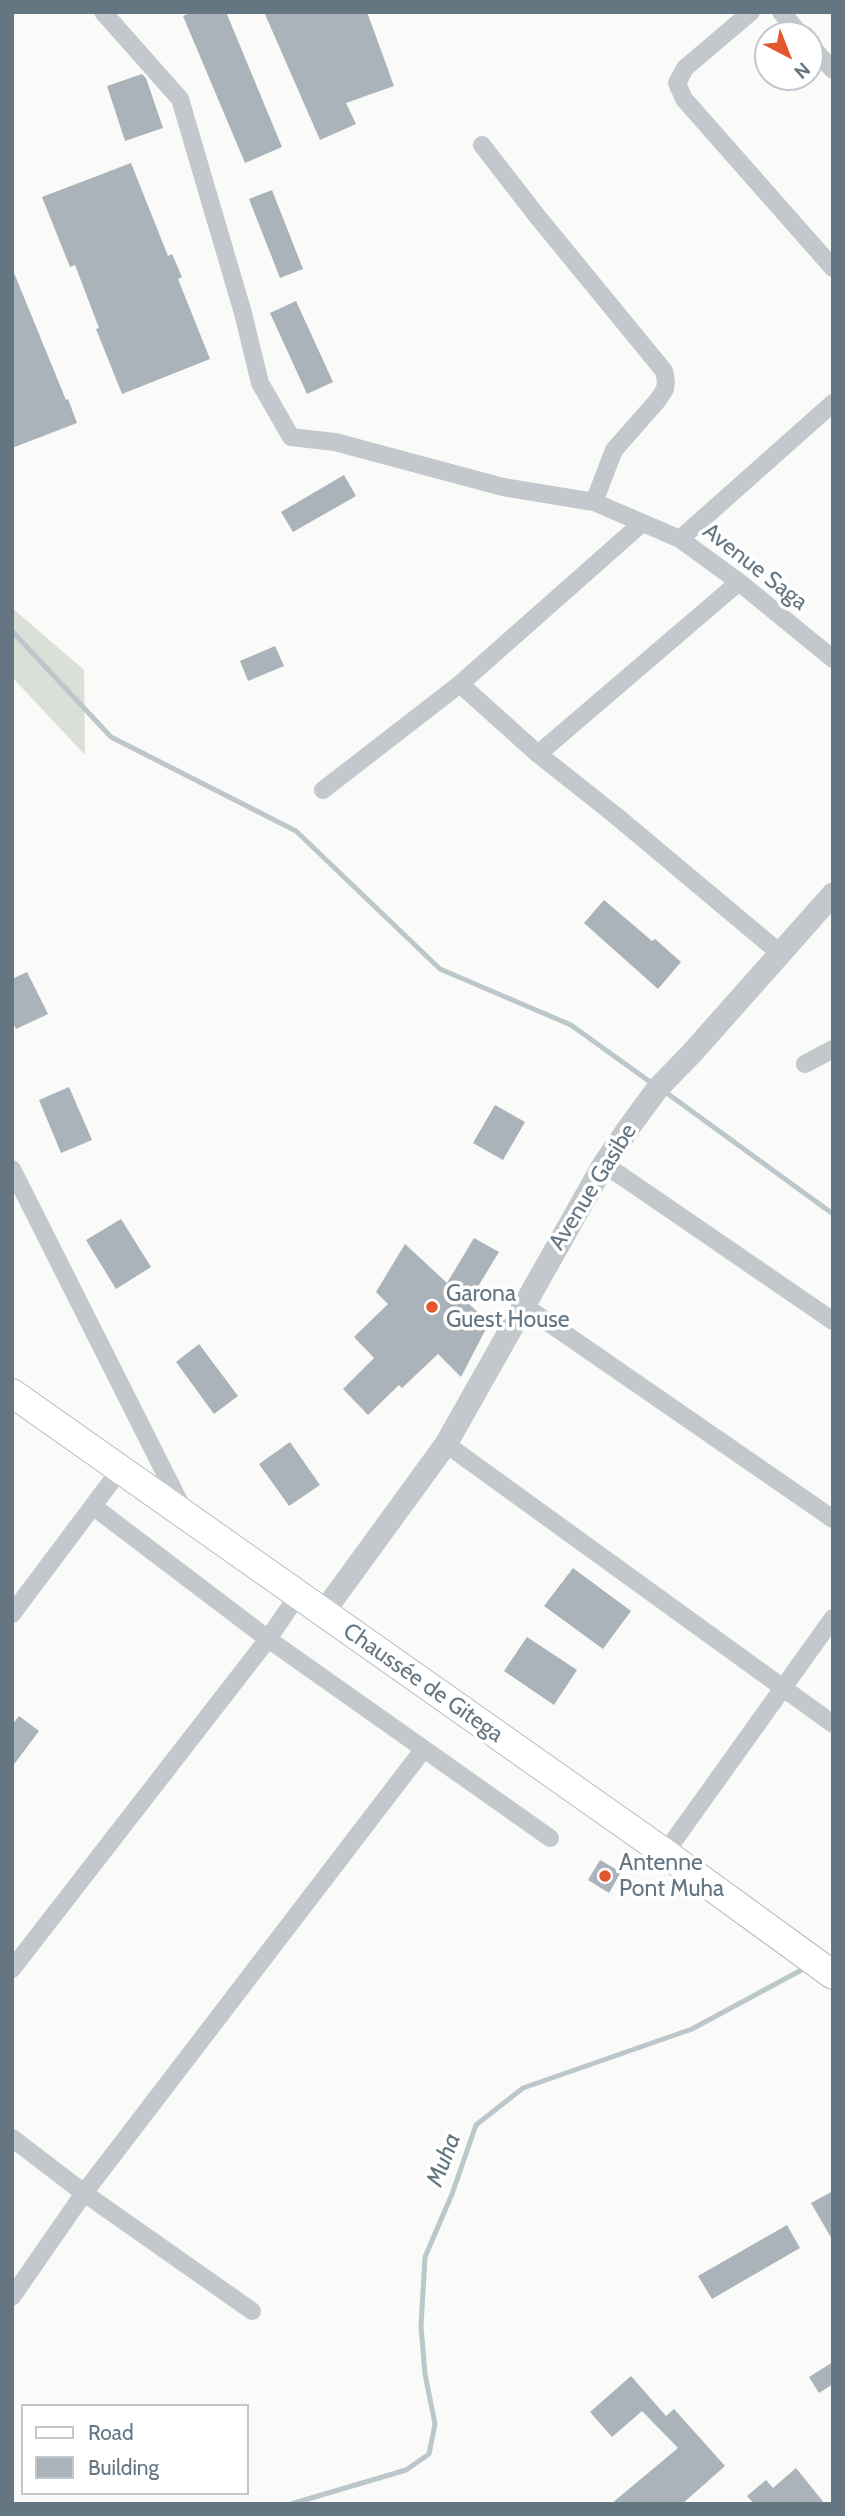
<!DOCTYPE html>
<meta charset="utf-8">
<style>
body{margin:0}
#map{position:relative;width:845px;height:2516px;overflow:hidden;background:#fafaf8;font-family:Cabin,sans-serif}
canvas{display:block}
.frame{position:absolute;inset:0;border:14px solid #657683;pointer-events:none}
.legend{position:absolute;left:21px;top:2404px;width:228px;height:91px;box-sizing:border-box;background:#fff;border:2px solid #c1c8cd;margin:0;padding:9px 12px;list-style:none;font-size:21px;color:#657683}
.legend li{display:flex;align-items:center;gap:14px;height:35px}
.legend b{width:35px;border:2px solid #c1c8cd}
.north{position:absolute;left:754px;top:21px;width:70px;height:70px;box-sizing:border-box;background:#fff;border:2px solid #c1c8cd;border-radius:50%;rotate:138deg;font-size:19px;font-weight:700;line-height:28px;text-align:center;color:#657683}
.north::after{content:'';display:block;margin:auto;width:24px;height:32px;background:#e4572e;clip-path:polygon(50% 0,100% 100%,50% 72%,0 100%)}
</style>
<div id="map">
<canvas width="845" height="2516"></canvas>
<div class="frame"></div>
<ul class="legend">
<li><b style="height:9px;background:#fff"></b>Road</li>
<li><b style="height:19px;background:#aab3b9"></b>Building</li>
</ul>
<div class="north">N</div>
</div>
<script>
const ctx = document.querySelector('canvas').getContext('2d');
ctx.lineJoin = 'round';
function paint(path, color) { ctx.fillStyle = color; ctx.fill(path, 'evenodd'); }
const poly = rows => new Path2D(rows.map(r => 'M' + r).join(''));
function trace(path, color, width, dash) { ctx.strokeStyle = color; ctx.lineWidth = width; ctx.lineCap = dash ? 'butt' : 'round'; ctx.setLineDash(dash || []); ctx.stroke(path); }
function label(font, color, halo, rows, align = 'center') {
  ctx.font = font + ' Cabin,sans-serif'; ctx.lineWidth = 7; ctx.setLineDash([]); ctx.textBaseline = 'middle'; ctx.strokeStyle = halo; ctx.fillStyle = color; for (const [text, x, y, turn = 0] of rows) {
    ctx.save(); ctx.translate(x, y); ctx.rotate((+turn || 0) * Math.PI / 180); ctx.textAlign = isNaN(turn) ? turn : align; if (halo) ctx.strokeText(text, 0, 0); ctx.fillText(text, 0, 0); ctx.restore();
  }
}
const green = poly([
 [12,608,84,670,85,755,12,677]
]);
const stream = poly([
 [12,631,111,737,296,831,440,969,571,1025,653,1084],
 [664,1091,833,1214],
 [291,2504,406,2470,429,2454,435,2424,425,2374,421,2326,425,2257,452,2194,476,2125,523,2088,692,2029,807,1967]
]);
const building = poly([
 [192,12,226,12,282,147,245,163,183,16],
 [264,12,367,12,394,86,346,103,356,124,320,140],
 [142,74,146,78,163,128,125,141,107,86],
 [131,163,168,256,172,254,182,277,178,279,210,359,122,394,96,329,99,328,75,265,70,267,42,197],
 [272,190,303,269,280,278,249,199],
 [12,268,66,400,68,399,77,423,12,448],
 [296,301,333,382,307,394,270,313],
 [344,475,356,496,293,532,281,512],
 [275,646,284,666,248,681,240,661],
 [604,900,652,941,655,939,681,962,658,989,584,923],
 [27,972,48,1014,16,1029,12,1021,12,979],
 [69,1087,92,1140,61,1153,39,1100],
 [495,1105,525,1122,503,1160,473,1143],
 [121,1219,151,1267,116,1289,86,1240],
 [474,1238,499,1252,468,1303,489,1323,461,1377,438,1354,402,1388,399,1385,368,1415,343,1389,374,1358,354,1337,388,1304,376,1292,405,1244,447,1283],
 [199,1344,238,1396,214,1414,176,1362],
 [290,1442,320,1485,289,1506,259,1464],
 [573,1568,631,1611,603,1649,544,1606],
 [527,1637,577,1670,554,1705,504,1671],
 [19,1716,39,1731,12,1767,12,1725],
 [600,1860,621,1872,609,1893,588,1880],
 [833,2191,833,2241,811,2203],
 [787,2225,800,2248,712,2299,698,2276],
 [833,2362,833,2384,819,2393,809,2377],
 [631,2376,666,2416,674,2409,725,2466,682,2504,611,2504,678,2448,642,2411,612,2437,590,2412],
 [796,2468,825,2504,754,2504,747,2496,766,2480,773,2488]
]);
const minor = poly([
 [103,12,180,99,243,313,260,383,291,437,335,442,503,487,594,502,680,539,739,582,833,659],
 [751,12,685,68,677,83,684,99,833,268],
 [781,12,801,35],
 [810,45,833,70],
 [482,145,537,216,664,371,666,381,665,389,658,400,614,450,594,502],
 [680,539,833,403],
 [460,684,538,754,615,815,781,954],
 [538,754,739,582],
 [323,790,460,684,641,524],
 [805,1064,833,1049],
 [604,1164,833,1321],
 [12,1169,184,1511],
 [523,1305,833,1519],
 [446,1444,833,1724],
 [94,1507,268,1639,550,1838],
 [12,1614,120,1470],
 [665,1853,833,1618],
 [12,1969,268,1639,298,1595],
 [12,2138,84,2193,252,2311],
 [12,2297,84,2193,423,1750]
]);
const tertiary = poly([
 [323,1613,446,1444,604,1164,630,1126,658,1088,692,1053,833,894]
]);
const primary = poly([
 [12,1393,665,1853,833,1975]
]);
const markers = [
 [432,1307,7,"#e4572e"],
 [605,1876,7,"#e4572e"]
];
const streetNames = [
 ["Avenue Saga",755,567,38],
 ["Avenue Gasibe",593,1187,-58],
 ["Chaussée de Gitega",423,1683,35]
];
const poiNames = [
 ["Garona",446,1294],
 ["Guest House",446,1320],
 ["Antenne",619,1863],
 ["Pont Muha",619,1889]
];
const waterNames = [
 ["Muha",444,2160,-69]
];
paint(green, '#dadfd7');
trace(stream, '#bbc7cb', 5);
paint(building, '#aab3b9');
trace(primary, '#b5babe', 30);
trace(minor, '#c3c8cc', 18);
trace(tertiary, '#c3c8cc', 23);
trace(primary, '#fff', 28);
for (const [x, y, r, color] of markers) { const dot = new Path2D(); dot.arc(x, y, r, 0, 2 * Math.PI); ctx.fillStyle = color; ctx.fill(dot); trace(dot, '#fff', 2.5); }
label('23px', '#657683', '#fff', streetNames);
label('23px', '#657683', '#fff', poiNames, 'left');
label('italic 24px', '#60757c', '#fff', waterNames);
</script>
